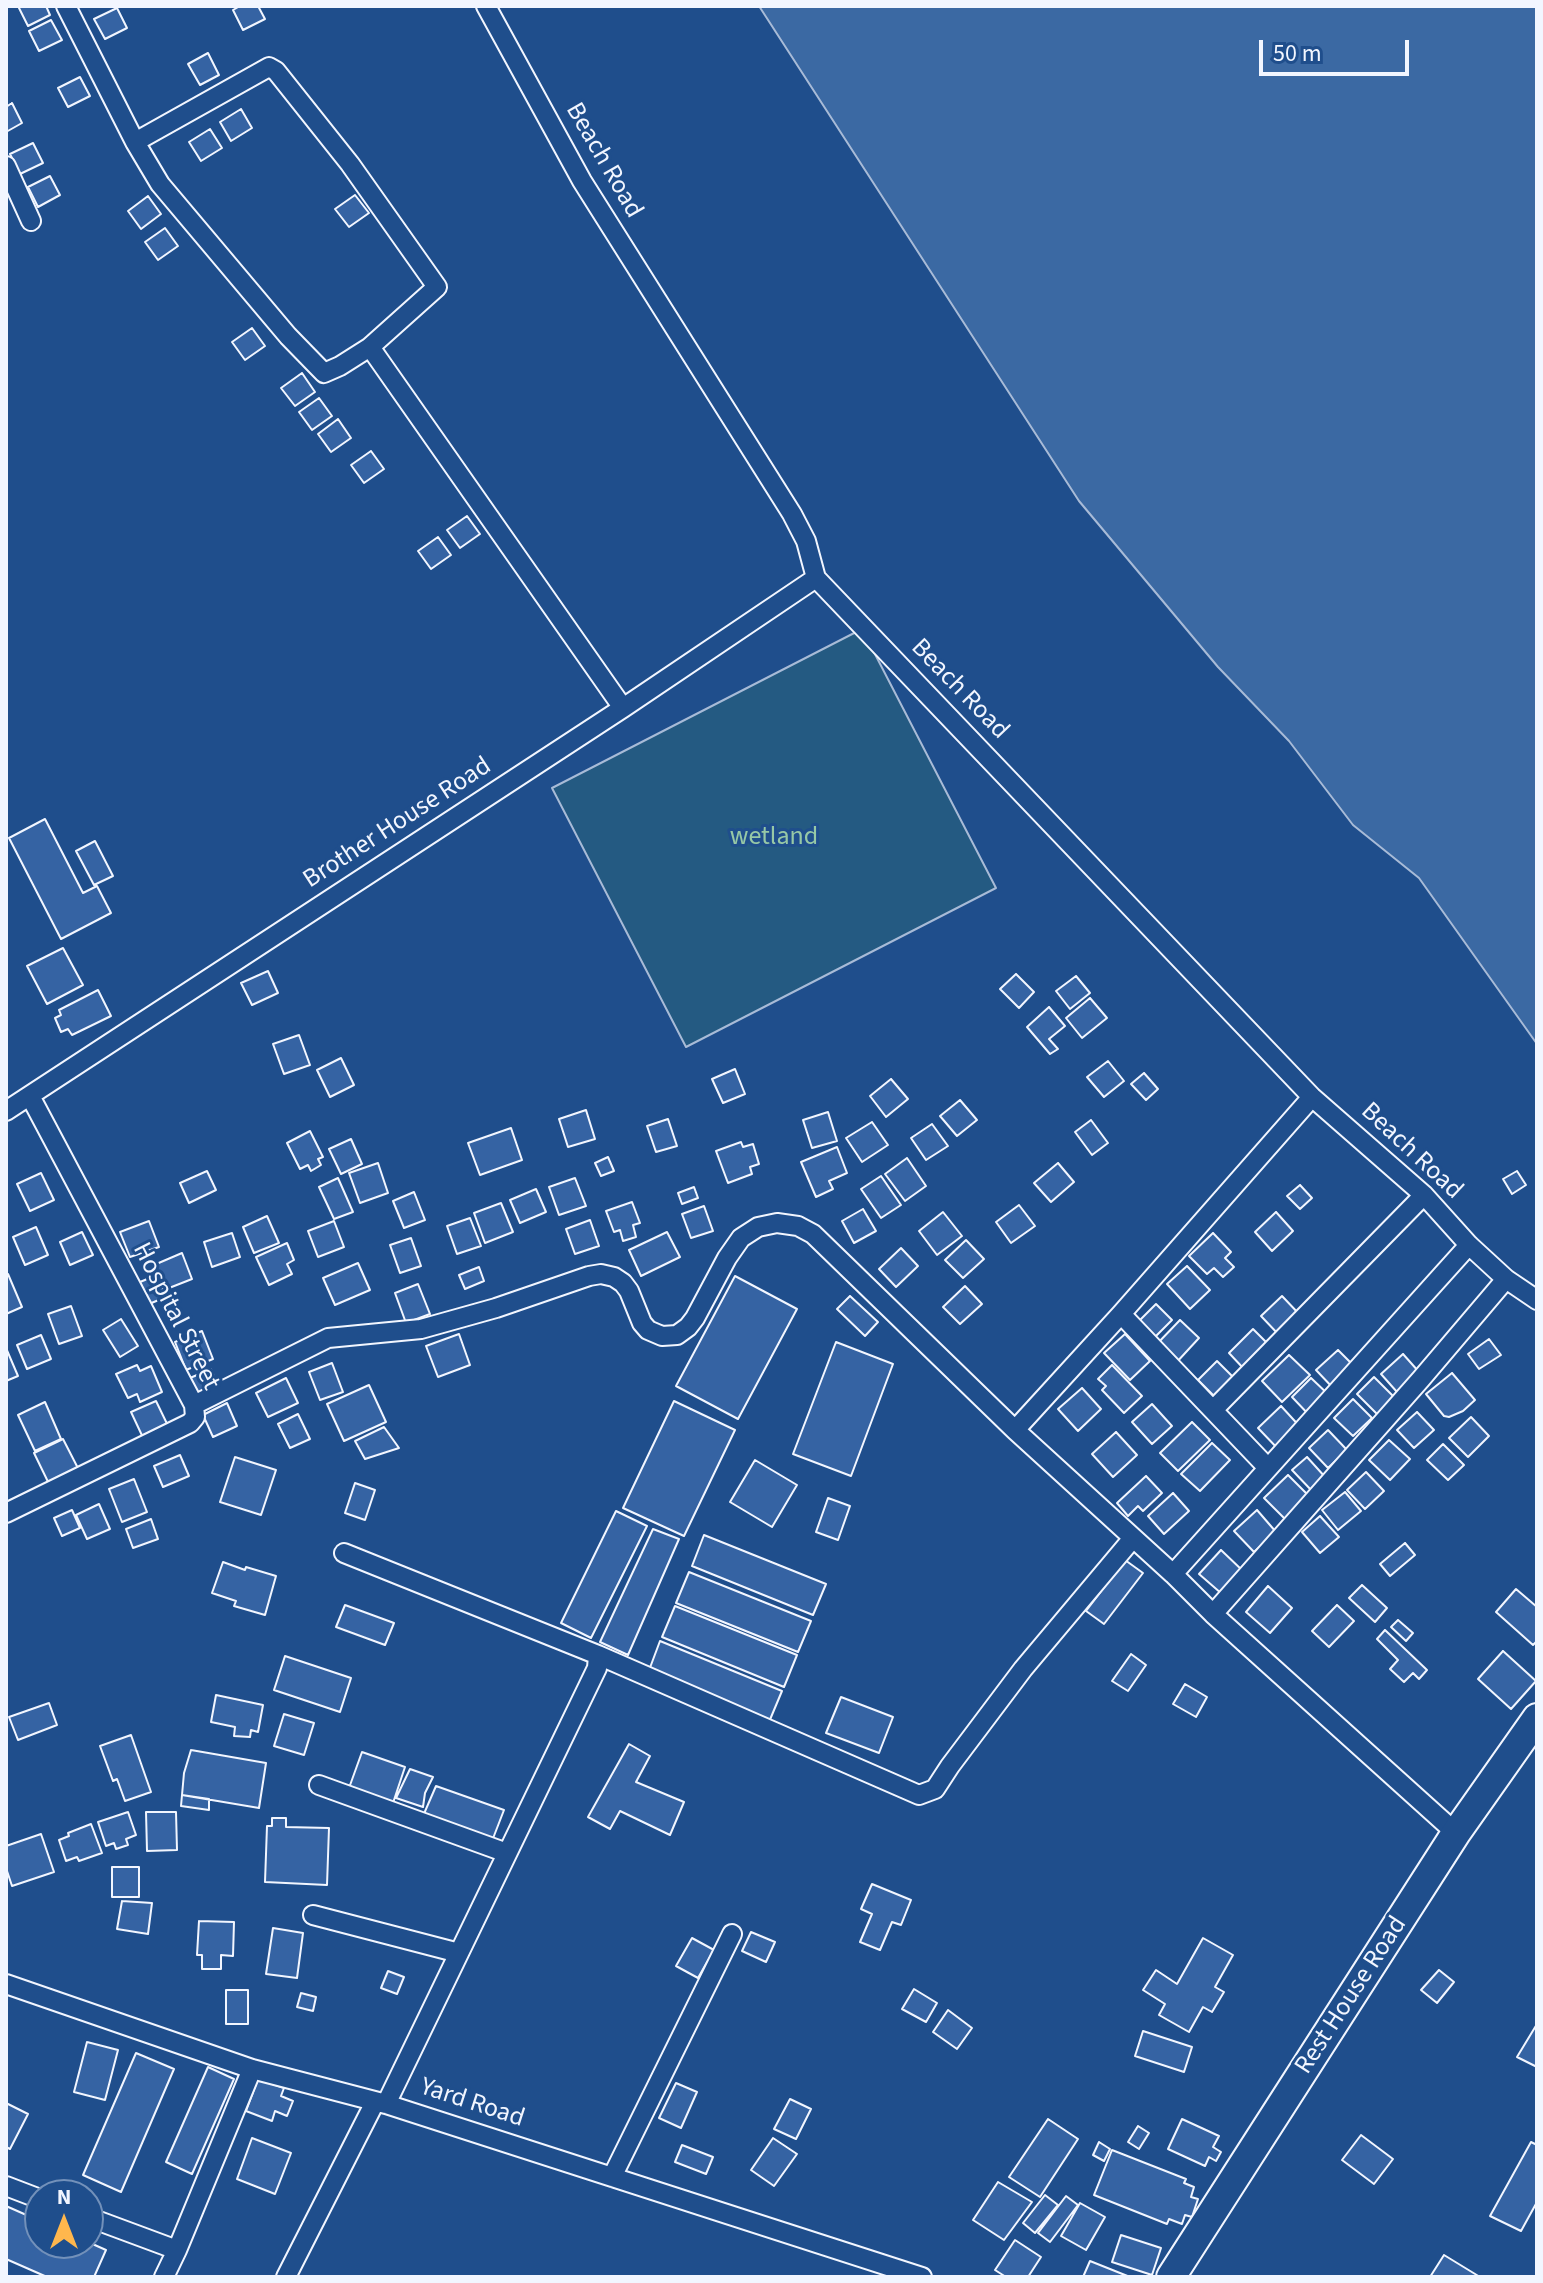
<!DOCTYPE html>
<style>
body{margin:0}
#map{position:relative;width:1543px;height:2283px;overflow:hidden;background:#1f4e8c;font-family:"Source Sans 3",sans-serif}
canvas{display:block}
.frame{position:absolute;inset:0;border:8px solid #f2f6ff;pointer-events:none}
.north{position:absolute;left:24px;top:2179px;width:80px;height:80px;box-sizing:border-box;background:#1f4e8c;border:2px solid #7391ba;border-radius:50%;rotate:0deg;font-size:22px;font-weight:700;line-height:32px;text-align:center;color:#f2f6ff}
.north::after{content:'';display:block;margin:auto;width:28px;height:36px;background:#ffb74d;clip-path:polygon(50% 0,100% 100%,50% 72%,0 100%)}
.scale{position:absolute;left:1259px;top:40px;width:150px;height:36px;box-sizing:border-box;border:4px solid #f2f6ff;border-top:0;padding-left:10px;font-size:24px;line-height:28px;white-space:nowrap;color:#f2f6ff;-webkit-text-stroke:6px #1f4e8c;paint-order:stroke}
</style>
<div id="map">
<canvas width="1543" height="2283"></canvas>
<div class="frame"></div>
<div class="north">N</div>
<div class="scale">50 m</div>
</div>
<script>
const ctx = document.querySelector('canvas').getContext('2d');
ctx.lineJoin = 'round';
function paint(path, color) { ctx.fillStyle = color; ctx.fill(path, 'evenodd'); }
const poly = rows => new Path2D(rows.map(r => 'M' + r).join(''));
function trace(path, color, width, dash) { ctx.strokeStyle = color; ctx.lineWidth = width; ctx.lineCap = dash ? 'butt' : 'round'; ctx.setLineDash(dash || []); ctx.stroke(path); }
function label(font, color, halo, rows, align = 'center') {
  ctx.font = font + ' "Source Sans 3",sans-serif'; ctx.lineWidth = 6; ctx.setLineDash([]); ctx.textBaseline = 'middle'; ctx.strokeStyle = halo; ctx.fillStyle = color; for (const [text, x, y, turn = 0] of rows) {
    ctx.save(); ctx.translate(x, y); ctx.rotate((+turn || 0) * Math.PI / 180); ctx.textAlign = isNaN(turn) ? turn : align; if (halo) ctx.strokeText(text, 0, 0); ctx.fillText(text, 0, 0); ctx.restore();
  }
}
const green = poly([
 [862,629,996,888,686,1047,552,788,862,629]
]);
const water = poly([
 [759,6,1537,6,1537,1044,1419,878,1353,825,1289,741,1218,667,1079,501,759,6]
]);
const building = poly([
 [18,6,46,6,50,15,28,26,18,6],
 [240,6,258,6,265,19,243,30,233,10,240,6],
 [117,8,127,28,105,39,94,19,117,8],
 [51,20,62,40,39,51,29,31,51,20],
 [208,53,219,75,200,85,188,64,208,53],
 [80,77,90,96,68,107,58,88,80,77],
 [12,103,22,123,6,132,6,107,12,103],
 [241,109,252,128,231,141,220,122,241,109],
 [210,129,222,148,201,161,189,142,210,129],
 [33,143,43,163,20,174,10,154,33,143],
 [50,176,60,195,38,207,28,187,50,176],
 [355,195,369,213,349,227,335,209,355,195],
 [148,196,161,214,141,229,128,211,148,196],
 [165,228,178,246,158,260,145,242,165,228],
 [252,328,265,346,245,360,232,342,252,328],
 [302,373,315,392,295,406,281,388,302,373],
 [319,398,332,416,312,430,299,412,319,398],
 [338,419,351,438,331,452,318,434,338,419],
 [371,451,384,469,364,483,351,465,371,451],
 [467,516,480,534,460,548,447,530,467,516],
 [438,537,451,555,431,569,418,551,438,537],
 [45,819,83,893,97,886,111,913,61,939,9,838,45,819],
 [95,841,113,876,94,885,76,851,95,841],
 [63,948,83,985,47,1004,27,966,63,948],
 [268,971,278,993,252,1005,241,983,268,971],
 [1016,974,1034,992,1019,1008,1000,989,1016,974],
 [1076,976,1090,993,1070,1009,1056,991,1076,976],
 [98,990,111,1016,72,1035,68,1029,61,1032,55,1018,61,1015,59,1010,98,990],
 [1090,998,1107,1018,1082,1038,1066,1018,1090,998],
 [1049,1007,1065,1026,1049,1039,1058,1049,1050,1054,1027,1027,1049,1007],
 [299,1035,310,1065,284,1074,273,1044,299,1035],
 [341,1058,354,1085,330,1097,317,1070,341,1058],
 [1108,1061,1124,1081,1104,1097,1087,1077,1108,1061],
 [735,1069,745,1094,723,1103,712,1079,735,1069],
 [1144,1073,1158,1089,1146,1100,1131,1084,1144,1073],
 [891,1079,908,1099,886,1117,870,1096,891,1079],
 [960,1100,977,1120,957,1136,940,1116,960,1100],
 [586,1110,595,1139,568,1147,559,1119,586,1110],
 [828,1112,837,1141,812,1148,803,1120,828,1112],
 [668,1119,677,1146,656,1152,647,1126,668,1119],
 [1091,1120,1108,1143,1092,1155,1075,1132,1091,1120],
 [872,1122,888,1145,862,1162,846,1138,872,1122],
 [932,1124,948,1146,926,1160,911,1138,932,1124],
 [511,1128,522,1160,480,1175,468,1143,511,1128],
 [310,1131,323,1157,318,1159,321,1165,311,1171,308,1165,300,1169,287,1143,310,1131],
 [351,1139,362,1164,341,1174,329,1149,351,1139],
 [741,1142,743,1147,753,1144,759,1164,750,1167,752,1174,728,1183,716,1151,741,1142],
 [837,1147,847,1173,829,1181,833,1189,816,1197,801,1162,837,1147],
 [608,1157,614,1171,601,1176,595,1163,608,1157],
 [907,1158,926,1186,905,1201,885,1174,907,1158],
 [378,1163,388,1193,360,1203,349,1173,378,1163],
 [1058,1163,1074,1182,1051,1202,1034,1183,1058,1163],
 [207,1171,216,1190,189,1203,180,1183,207,1171],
 [1517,1171,1526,1185,1512,1194,1503,1179,1517,1171],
 [41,1173,54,1200,30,1211,17,1184,41,1173],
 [881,1176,901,1205,881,1218,861,1189,881,1176],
 [338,1178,353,1212,334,1219,319,1187,338,1178],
 [575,1178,586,1206,559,1215,549,1187,575,1178],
 [1300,1185,1312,1198,1300,1209,1287,1196,1300,1185],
 [694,1187,698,1198,682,1204,678,1193,694,1187],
 [536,1189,546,1212,520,1223,510,1200,536,1189],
 [414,1192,425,1220,404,1228,393,1201,414,1192],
 [632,1202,640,1223,633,1225,636,1237,623,1241,620,1230,614,1232,606,1211,632,1202],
 [501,1203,513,1232,485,1243,474,1213,501,1203],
 [1019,1205,1035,1226,1011,1243,996,1222,1019,1205],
 [704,1206,713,1231,691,1238,682,1214,704,1206],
 [863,1209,876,1231,854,1243,842,1221,863,1209],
 [943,1212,962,1236,937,1255,919,1231,943,1212],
 [1276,1212,1293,1231,1272,1251,1255,1232,1276,1212],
 [267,1216,279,1243,254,1253,243,1227,267,1216],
 [470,1218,481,1246,457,1254,447,1226,470,1218],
 [590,1220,599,1246,575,1254,566,1229,590,1220],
 [149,1221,159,1247,130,1257,120,1232,149,1221],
 [334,1221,344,1247,318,1257,308,1231,334,1221],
 [36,1227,48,1255,25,1265,13,1237,36,1227],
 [82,1232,93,1255,70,1265,60,1242,82,1232],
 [667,1232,680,1257,641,1276,629,1250,667,1232],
 [232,1233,240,1257,212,1267,204,1242,232,1233],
 [1213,1233,1231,1252,1225,1258,1234,1267,1223,1277,1214,1268,1207,1274,1189,1256,1213,1233],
 [411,1238,421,1266,400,1273,390,1245,411,1238],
 [966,1240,984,1259,963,1278,945,1260,966,1240],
 [287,1243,294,1260,287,1264,292,1274,269,1285,256,1257,287,1243],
 [901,1248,918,1266,896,1287,879,1269,901,1248],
 [182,1253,192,1279,164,1290,154,1265,182,1253],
 [358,1263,370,1290,335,1305,323,1278,358,1263],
 [1187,1266,1210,1290,1190,1309,1167,1284,1187,1266],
 [479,1267,484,1281,465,1289,459,1275,479,1267],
 [8,1274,22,1307,6,1314,6,1275,8,1274],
 [157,1275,166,1297,149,1304,140,1282,157,1275],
 [735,1276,797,1309,738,1419,676,1386,735,1276],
 [418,1284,430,1314,406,1323,395,1293,418,1284],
 [965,1286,982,1304,960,1324,943,1307,965,1286],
 [850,1296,878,1322,865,1336,837,1309,850,1296],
 [1282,1296,1300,1315,1279,1335,1261,1316,1282,1296],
 [1156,1304,1172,1320,1155,1337,1139,1321,1156,1304],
 [71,1306,82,1336,59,1344,48,1314,71,1306],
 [121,1319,138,1346,120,1357,103,1330,121,1319],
 [1180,1320,1199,1338,1175,1364,1155,1346,1180,1320],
 [1253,1329,1269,1345,1244,1369,1229,1353,1253,1329],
 [202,1331,213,1359,186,1370,175,1342,202,1331],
 [459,1334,470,1365,438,1377,426,1346,459,1334],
 [1125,1334,1150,1361,1130,1380,1104,1353,1125,1334],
 [41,1335,51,1359,27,1369,17,1345,41,1335],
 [1489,1339,1501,1355,1479,1369,1468,1354,1489,1339],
 [836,1342,893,1364,851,1476,793,1454,836,1342],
 [6,1348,18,1376,6,1381,6,1348],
 [1338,1350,1356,1368,1334,1389,1316,1370,1338,1350],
 [1403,1354,1419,1372,1397,1392,1381,1374,1403,1354],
 [1289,1355,1310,1375,1282,1402,1262,1381,1289,1355],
 [1217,1361,1236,1380,1217,1399,1198,1380,1217,1361],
 [332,1363,343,1392,320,1400,309,1372,332,1363],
 [137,1365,140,1371,151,1366,162,1392,140,1402,137,1394,128,1398,116,1374,137,1365],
 [1112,1365,1142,1396,1124,1413,1102,1390,1106,1386,1098,1379,1112,1365],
 [211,1369,220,1390,199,1399,190,1378,211,1369],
 [1452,1373,1475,1400,1463,1411,1449,1417,1444,1416,1426,1394,1452,1373],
 [1374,1377,1395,1398,1378,1415,1357,1394,1374,1377],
 [286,1378,298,1403,268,1417,256,1393,286,1378],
 [1311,1378,1331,1397,1311,1417,1292,1397,1311,1378],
 [369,1385,386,1422,344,1441,327,1404,369,1385],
 [1082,1388,1101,1409,1078,1431,1058,1409,1082,1388],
 [1353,1399,1372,1418,1353,1436,1334,1418,1353,1399],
 [156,1401,171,1432,146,1444,131,1412,156,1401],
 [674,1401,735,1430,684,1536,623,1508,674,1401],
 [45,1402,61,1439,35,1451,18,1415,45,1402],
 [227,1403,237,1426,213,1437,203,1415,227,1403],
 [1152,1404,1172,1426,1152,1444,1132,1422,1152,1404],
 [1281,1406,1303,1430,1280,1451,1258,1428,1281,1406],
 [1417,1412,1434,1430,1414,1448,1397,1430,1417,1412],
 [298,1414,310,1439,290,1448,278,1424,298,1414],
 [1471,1417,1489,1436,1468,1457,1449,1438,1471,1417],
 [1192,1422,1210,1440,1178,1471,1160,1453,1192,1422],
 [384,1427,399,1448,365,1459,355,1441,384,1427],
 [1328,1430,1347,1450,1328,1468,1309,1448,1328,1430],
 [1116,1432,1137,1455,1113,1477,1092,1454,1116,1432],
 [63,1439,82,1476,52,1490,34,1453,63,1439],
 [1389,1440,1410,1459,1390,1480,1369,1460,1389,1440],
 [1212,1443,1230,1460,1200,1491,1181,1474,1212,1443],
 [1443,1444,1464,1465,1448,1480,1427,1460,1443,1444],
 [180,1455,189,1476,163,1487,154,1466,180,1455],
 [235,1457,276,1470,261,1515,220,1502,235,1457],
 [1307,1457,1326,1478,1312,1491,1292,1470,1307,1457],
 [755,1460,797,1485,772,1527,730,1502,755,1460],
 [1366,1472,1384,1491,1365,1509,1347,1490,1366,1472],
 [1288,1475,1312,1499,1288,1522,1264,1498,1288,1475],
 [1146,1476,1162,1493,1143,1511,1138,1506,1128,1516,1117,1503,1146,1476],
 [134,1479,147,1512,122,1522,109,1489,134,1479],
 [355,1483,375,1490,365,1520,345,1513,355,1483],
 [1345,1492,1361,1511,1338,1530,1322,1510,1345,1492],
 [1173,1493,1189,1511,1164,1534,1148,1516,1173,1493],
 [828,1498,850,1506,838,1540,816,1532,828,1498],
 [99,1504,110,1529,87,1539,76,1515,99,1504],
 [72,1510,80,1528,62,1536,54,1518,72,1510],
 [1257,1510,1276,1532,1254,1552,1234,1531,1257,1510],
 [616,1511,647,1526,591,1638,561,1623,616,1511],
 [1320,1516,1339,1537,1320,1553,1302,1532,1320,1516],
 [151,1519,158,1539,133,1548,126,1529,151,1519],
 [653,1529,679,1539,628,1655,600,1642,653,1529],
 [704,1535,826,1584,813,1615,692,1566,704,1535],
 [1405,1543,1415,1555,1390,1576,1380,1564,1405,1543],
 [1221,1550,1243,1571,1222,1594,1199,1574,1221,1550],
 [1125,1560,1143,1573,1104,1624,1086,1611,1125,1560],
 [223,1562,245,1570,246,1567,276,1576,265,1615,234,1606,236,1601,212,1593,223,1562],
 [689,1572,811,1621,798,1652,676,1603,689,1572],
 [1362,1585,1387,1608,1375,1622,1349,1598,1362,1585],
 [1268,1586,1292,1608,1270,1633,1246,1612,1268,1586],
 [1516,1589,1537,1607,1537,1641,1533,1645,1496,1612,1516,1589],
 [345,1605,394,1623,385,1645,336,1627,345,1605],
 [1337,1605,1354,1621,1329,1647,1312,1631,1337,1605],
 [675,1606,797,1655,784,1687,662,1637,675,1606],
 [1398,1620,1413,1633,1406,1641,1391,1627,1398,1620],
 [1385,1630,1427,1670,1419,1679,1413,1673,1404,1682,1390,1669,1398,1660,1377,1639,1385,1630],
 [660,1641,782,1691,769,1722,648,1673,660,1641],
 [1503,1651,1536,1681,1511,1709,1478,1679,1503,1651],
 [1131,1654,1146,1665,1128,1691,1112,1681,1131,1654],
 [285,1656,351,1678,340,1712,274,1690,285,1656],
 [1185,1684,1207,1697,1196,1717,1173,1704,1185,1684],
 [216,1695,263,1705,258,1732,251,1730,250,1737,234,1736,235,1727,211,1722,216,1695],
 [841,1697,893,1717,879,1753,826,1733,841,1697],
 [49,1703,57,1725,18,1740,9,1717,49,1703],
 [284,1714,314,1723,304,1755,274,1746,284,1714],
 [131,1735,151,1792,125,1801,117,1779,113,1781,100,1746,131,1735],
 [629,1744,650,1756,636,1782,684,1802,670,1835,620,1811,610,1829,588,1817,629,1744],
 [191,1750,266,1763,259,1808,182,1795,184,1773,191,1750],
 [362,1752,405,1767,393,1803,349,1788,362,1752],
 [410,1769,433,1777,425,1793,423,1807,396,1798,410,1769],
 [436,1786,504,1810,492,1841,423,1816,436,1786],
 [182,1795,209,1799,209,1810,181,1806,182,1795],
 [128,1812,136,1835,126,1839,128,1845,116,1849,114,1843,106,1846,98,1822,128,1812],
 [146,1812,176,1812,177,1850,147,1851,146,1812],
 [272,1818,286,1818,286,1827,329,1828,327,1885,265,1882,267,1826,272,1826,272,1818],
 [91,1824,102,1853,79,1861,77,1857,66,1861,59,1840,69,1836,68,1833,91,1824],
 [41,1834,54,1872,12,1886,6,1868,6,1846,41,1834],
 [112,1867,139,1867,139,1897,112,1897,112,1867],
 [872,1884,911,1900,901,1925,892,1922,880,1950,860,1942,872,1914,861,1909,872,1884],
 [122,1901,152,1903,148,1934,117,1929,122,1901],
 [199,1921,234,1922,233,1956,221,1955,221,1969,202,1969,202,1955,197,1955,199,1921],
 [273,1928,303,1933,297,1978,266,1974,273,1928],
 [751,1932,775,1942,766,1962,742,1951,751,1932],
 [692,1938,714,1950,698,1978,676,1966,692,1938],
 [1203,1938,1233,1955,1215,1987,1224,1992,1212,2012,1203,2007,1189,2032,1159,2015,1165,2004,1143,1990,1156,1970,1177,1984,1203,1938],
 [1439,1970,1454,1982,1437,2003,1421,1990,1439,1970],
 [388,1971,404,1977,397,1994,381,1988,388,1971],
 [914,1989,937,2003,926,2022,902,2009,914,1989],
 [226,1990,248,1990,248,2024,226,2024,226,1990],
 [301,1993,316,1997,313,2011,297,2007,301,1993],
 [948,2010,972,2028,957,2049,933,2032,948,2010],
 [1537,2024,1537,2067,1517,2057,1537,2024],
 [1143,2031,1192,2047,1184,2072,1135,2056,1143,2031],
 [87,2042,118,2050,105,2100,74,2092,87,2042],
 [136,2053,174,2069,121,2192,83,2175,136,2053],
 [208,2067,234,2079,192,2174,166,2162,208,2067],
 [258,2079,284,2088,281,2096,293,2101,287,2116,275,2111,272,2121,246,2111,258,2079],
 [676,2083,697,2092,681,2128,659,2118,676,2083],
 [790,2099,811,2109,796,2139,774,2129,790,2099],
 [6,2103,28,2114,10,2149,6,2147,6,2103],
 [1048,2119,1078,2139,1040,2197,1009,2177,1048,2119],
 [1182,2119,1219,2136,1213,2147,1221,2152,1216,2161,1209,2157,1205,2166,1168,2149,1182,2119],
 [1138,2126,1149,2133,1139,2149,1128,2142,1138,2126],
 [1361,2135,1393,2159,1374,2184,1342,2160,1361,2135],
 [252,2138,291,2153,275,2194,237,2179,252,2138],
 [773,2138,797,2154,774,2186,751,2170,773,2138],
 [1099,2142,1110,2149,1104,2161,1093,2155,1099,2142],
 [1531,2142,1537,2145,1537,2202,1521,2231,1490,2216,1531,2142],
 [682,2145,713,2157,706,2174,675,2162,682,2145],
 [1112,2150,1186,2179,1184,2183,1194,2187,1191,2197,1198,2199,1192,2217,1185,2215,1182,2224,1169,2219,1167,2224,1094,2195,1112,2150],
 [998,2182,1032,2202,1004,2240,973,2220,998,2182],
 [1045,2195,1058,2205,1035,2233,1023,2223,1045,2195],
 [1066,2196,1078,2205,1050,2242,1038,2233,1066,2196],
 [1080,2203,1105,2217,1086,2250,1061,2236,1080,2203],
 [6,2206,40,2221,40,2243,88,2242,106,2250,94,2277,47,2277,6,2259,6,2206],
 [1121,2235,1161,2248,1152,2275,1112,2262,1121,2235],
 [1015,2240,1041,2257,1028,2277,1006,2277,995,2270,1015,2240],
 [1444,2255,1480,2277,1430,2277,1444,2255],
 [1090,2261,1130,2277,1083,2277,1090,2261]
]);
const street = poly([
 [66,6,135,142,160,184,288,336,324,373,340,366,370,347,623,708],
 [486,6,582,181,792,514,806,541,816,578,1312,1097,1424,1195,1469,1245,1506,1279,1537,1300],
 [135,142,269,67,276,71,350,164,437,287,370,347],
 [6,166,31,221],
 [1312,1097,1121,1314,1015,1430,1173,1574,1213,1614,1456,1833],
 [6,1111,623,708,816,578],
 [1121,1314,1268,1468],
 [194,1405,328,1338,421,1329,496,1308,589,1276,601,1274,614,1277,623,1283,629,1291,642,1323,648,1330,662,1336,677,1335,688,1327,695,1318,727,1258,741,1238,758,1227,777,1223,798,1226,813,1234,1015,1430],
 [1213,1410,1424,1195],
 [6,1513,190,1423,195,1417,194,1405,30,1096],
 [344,1553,598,1655,597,1668,386,2104],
 [1173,1574,1469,1245],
 [1213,1614,1421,1379,1506,1279],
 [598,1655,919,1795,935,1789,950,1766,1023,1669,1133,1538],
 [319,1785,507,1853],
 [313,1915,459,1953],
 [6,1984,252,2069,386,2104,922,2277],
 [612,2177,732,1934],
 [6,2186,40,2199],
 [88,2217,177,2250],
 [164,2277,177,2250,252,2069],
 [286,2277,375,2102]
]);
const primary = poly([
 [1171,2277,1456,1833,1537,1718]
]);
const streetNames = [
 ["Beach Road",603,161,60],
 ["Beach Road",959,690,46],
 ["Brother House Road",398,824,-33],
 ["Beach Road",1411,1152,43],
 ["Hospital Street",175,1317,63],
 ["Rest House Road",1352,1996,-57],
 ["Yard Road",472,2104,18]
];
const parkNames = [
 ["wetland",774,838]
];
paint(green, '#245a82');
trace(green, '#a8bbd7', 2);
paint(water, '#3b69a3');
trace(water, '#a8bbd7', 2);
paint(building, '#3563a3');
trace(building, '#f2f6ff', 2);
trace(street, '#f2f6ff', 22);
trace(primary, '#f2f6ff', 32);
trace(street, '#1f4e8c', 18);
trace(primary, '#1f4e8c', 28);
label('26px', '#f2f6ff', '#1f4e8c', streetNames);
label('26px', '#97c8a6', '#1f4e8c', parkNames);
</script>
